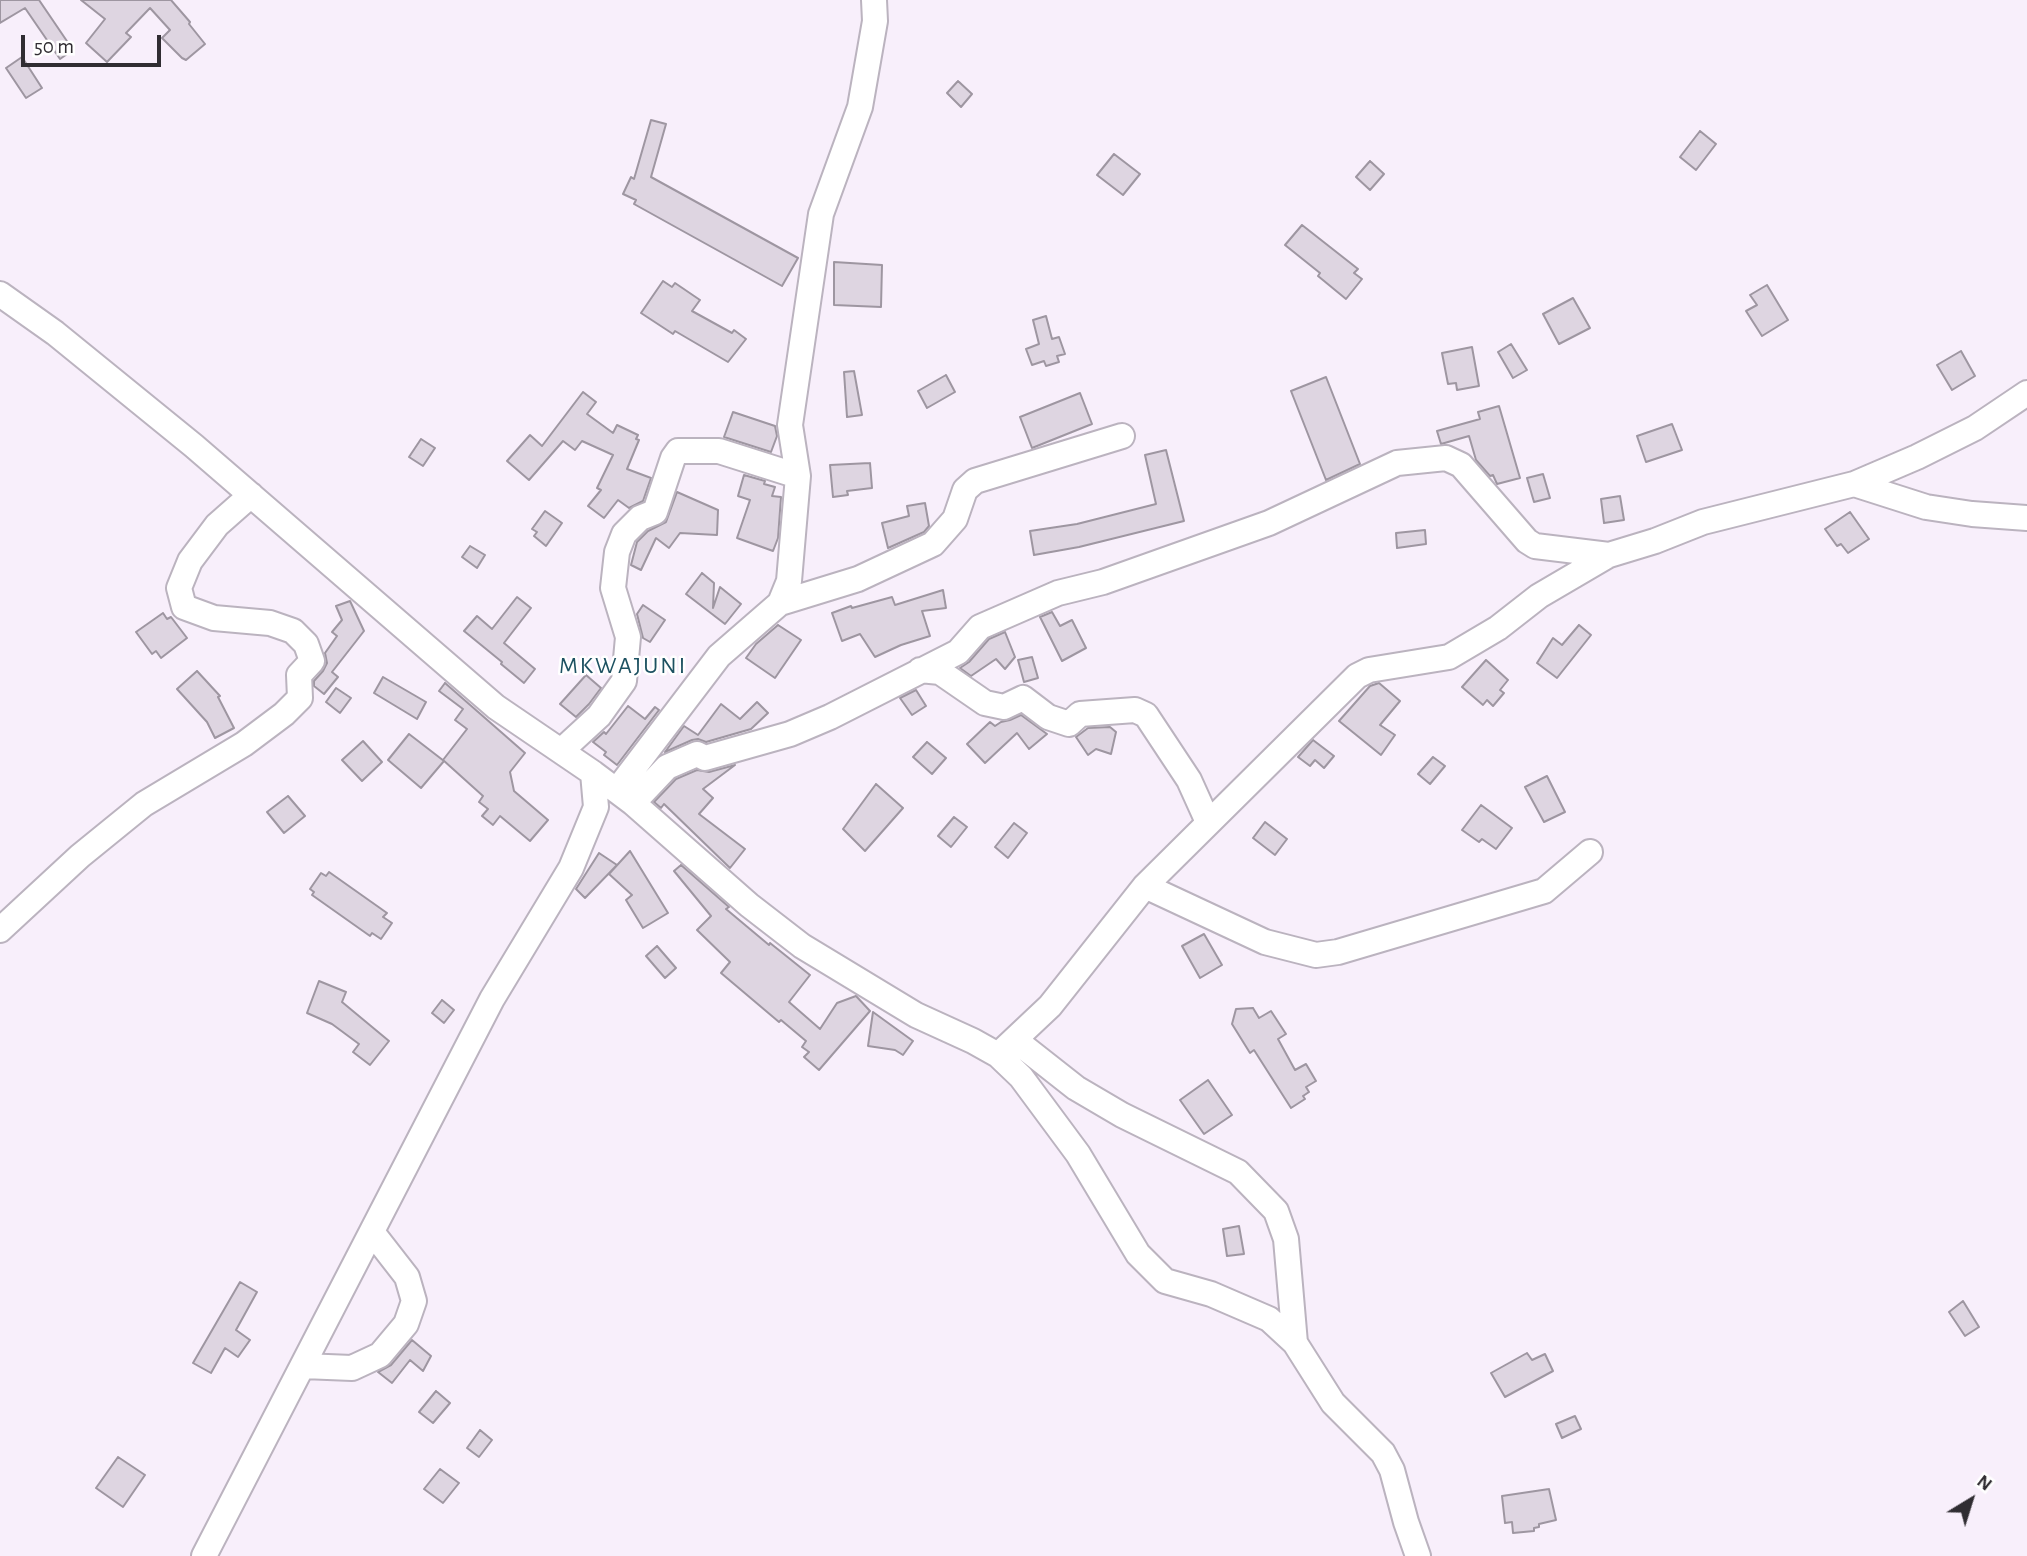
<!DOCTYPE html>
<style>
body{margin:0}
#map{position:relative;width:2027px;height:1556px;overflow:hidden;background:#f8effb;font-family:"Alegreya Sans",sans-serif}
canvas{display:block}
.north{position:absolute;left:1936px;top:1465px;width:70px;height:70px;-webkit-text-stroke:5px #fff;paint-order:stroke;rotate:38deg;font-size:19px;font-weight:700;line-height:28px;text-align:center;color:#302d32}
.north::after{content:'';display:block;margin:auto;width:24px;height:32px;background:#302d32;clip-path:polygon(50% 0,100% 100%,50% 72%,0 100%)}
.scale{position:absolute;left:21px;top:35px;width:140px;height:32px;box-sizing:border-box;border:4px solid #302d32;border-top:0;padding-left:9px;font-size:21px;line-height:24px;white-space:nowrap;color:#302d32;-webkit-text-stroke:5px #fff;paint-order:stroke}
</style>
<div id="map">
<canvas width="2027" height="1556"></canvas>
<div class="north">N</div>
<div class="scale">50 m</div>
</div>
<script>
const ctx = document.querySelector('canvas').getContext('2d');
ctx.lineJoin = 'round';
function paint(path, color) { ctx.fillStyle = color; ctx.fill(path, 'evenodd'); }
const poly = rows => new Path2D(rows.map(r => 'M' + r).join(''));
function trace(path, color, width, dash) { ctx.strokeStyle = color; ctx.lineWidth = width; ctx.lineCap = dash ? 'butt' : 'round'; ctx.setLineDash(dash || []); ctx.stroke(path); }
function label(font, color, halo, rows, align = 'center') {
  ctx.font = font + ' "Alegreya Sans",sans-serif'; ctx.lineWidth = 5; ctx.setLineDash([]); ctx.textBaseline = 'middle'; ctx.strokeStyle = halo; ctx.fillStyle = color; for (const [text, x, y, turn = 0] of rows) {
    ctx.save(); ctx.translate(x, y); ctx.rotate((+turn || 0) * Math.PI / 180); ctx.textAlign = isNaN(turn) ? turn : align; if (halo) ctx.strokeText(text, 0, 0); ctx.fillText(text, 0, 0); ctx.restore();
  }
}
const building = poly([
 [0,0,39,0,73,50,60,59,25,8,0,23,0,0],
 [81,0,171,0,190,22,189,24,205,44,186,60,182,58,162,38,170,30,150,8,126,33,131,37,107,62,86,43,105,19,81,0],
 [22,57,42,88,26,98,6,68,22,57],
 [958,81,972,94,961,107,947,93,958,81],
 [651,120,666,124,651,177,798,258,782,286,634,204,636,200,623,194,631,177,634,179,651,120],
 [1700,131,1716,144,1696,170,1680,157,1700,131],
 [1114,154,1140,174,1123,195,1097,175,1114,154],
 [1370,161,1384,174,1370,190,1356,177,1370,161],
 [1302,225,1358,269,1354,273,1362,279,1346,299,1318,276,1320,273,1285,245,1302,225],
 [834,262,882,265,881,307,834,305,834,262],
 [663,281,672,287,675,283,700,300,692,311,732,333,734,330,746,339,728,362,675,331,673,334,641,313,663,281],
 [1767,285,1788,320,1762,336,1746,311,1757,305,1750,295,1767,285],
 [1573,298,1590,328,1559,344,1543,314,1573,298],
 [1046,316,1052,339,1059,337,1065,354,1057,356,1059,362,1046,366,1044,361,1032,365,1026,349,1039,344,1033,320,1046,316],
 [1511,344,1527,370,1513,378,1498,352,1511,344],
 [1472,347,1479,386,1457,390,1456,383,1448,384,1442,353,1472,347],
 [1961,351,1975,376,1952,390,1937,365,1961,351],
 [854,371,862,415,847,417,844,372,854,371],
 [946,375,955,392,927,408,918,391,946,375],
 [1326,377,1360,464,1326,480,1291,391,1326,377],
 [583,392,596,402,587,414,613,433,617,425,638,435,636,439,639,440,627,469,651,478,643,501,629,508,618,500,604,518,588,506,601,490,597,488,613,455,582,441,575,450,563,441,529,480,507,461,530,435,542,446,583,392],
 [1080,393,1092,424,1032,448,1020,417,1080,393],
 [1499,406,1520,478,1497,484,1493,475,1490,476,1476,460,1469,436,1441,444,1437,431,1480,419,1478,412,1499,406],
 [733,412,775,426,777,436,771,452,724,437,733,412],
 [1672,424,1682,450,1646,462,1637,436,1672,424],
 [421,439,435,448,423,466,409,457,421,439],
 [1166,450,1184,521,1079,547,1034,555,1030,531,1077,524,1156,504,1145,455,1166,450],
 [870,463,872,488,847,491,848,495,833,497,830,465,870,463],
 [1543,474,1550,498,1534,502,1527,478,1543,474],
 [744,475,765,481,764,484,775,487,772,496,781,497,778,538,773,551,737,538,750,500,738,496,744,475],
 [677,492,718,510,717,535,680,533,669,548,656,538,641,570,631,565,637,542,648,531,666,522,677,492],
 [1620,496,1624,520,1604,523,1601,499,1620,496],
 [925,503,929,526,924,532,888,548,882,523,909,516,907,506,925,503],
 [545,511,562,523,546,546,534,536,537,532,532,529,545,511],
 [1850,512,1869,539,1848,553,1841,544,1837,546,1825,529,1850,512],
 [1425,530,1426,544,1397,548,1396,533,1425,530],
 [470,546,485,555,477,568,462,557,470,546],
 [702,573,714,583,713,608,720,587,741,604,725,624,686,594,702,573],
 [943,590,946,608,922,611,930,636,901,645,875,657,860,634,842,641,832,613,851,606,852,608,892,597,895,605,943,590],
 [517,597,531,608,504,643,535,669,524,683,501,664,502,662,464,631,477,616,492,629,517,597],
 [350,601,364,631,332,672,338,677,324,694,314,686,314,681,323,671,327,663,325,653,337,636,332,632,342,620,336,606,350,601],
 [643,605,665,620,650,642,643,638,637,614,643,605],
 [1052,612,1060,626,1072,620,1086,648,1062,661,1040,617,1052,612],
 [163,613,167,619,171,617,187,638,161,658,156,651,152,654,136,632,163,613],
 [778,625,801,640,775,678,746,658,756,644,778,625],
 [1579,625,1591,635,1557,678,1537,663,1553,638,1562,645,1579,625],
 [1005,632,1015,657,1005,669,996,659,971,676,960,668,969,662,989,639,1005,632],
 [1032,657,1038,678,1024,682,1018,660,1032,657],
 [1486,660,1508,680,1500,690,1504,693,1493,706,1487,700,1483,705,1462,687,1486,660],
 [197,671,220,696,218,697,234,728,215,738,207,722,177,689,197,671],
 [586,675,601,688,589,704,576,717,560,704,586,675],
 [383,677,426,702,417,719,374,693,383,677],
 [445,683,525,753,510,772,514,791,548,820,530,841,500,816,493,825,482,816,488,809,479,802,483,796,443,760,467,729,455,720,463,709,439,691,445,683],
 [1379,683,1400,701,1380,725,1395,735,1381,755,1339,721,1370,686,1379,683],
 [336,688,351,698,340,713,326,702,336,688],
 [916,690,926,706,912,715,900,698,916,690],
 [757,702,768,713,751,729,706,742,698,739,692,740,665,752,684,726,698,735,721,704,740,719,757,702],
 [628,706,645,719,655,707,659,710,617,765,604,755,606,752,593,742,604,732,606,734,628,706],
 [1021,715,1047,734,1029,749,1017,733,985,763,967,744,990,722,995,726,1001,722,1010,720,1021,715],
 [1110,727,1116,732,1111,754,1096,749,1088,755,1076,737,1088,728,1110,727],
 [409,734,444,761,421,788,388,760,409,734],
 [1313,740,1334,756,1324,768,1315,760,1310,766,1298,757,1313,740],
 [363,741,382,762,362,781,342,760,363,741],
 [927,742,946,758,932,774,913,757,927,742],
 [1433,757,1445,766,1430,784,1418,774,1433,757],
 [735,765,703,789,713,798,699,814,745,849,730,868,664,804,661,808,654,802,676,779,697,770,709,772,735,765],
 [1547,776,1565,812,1544,822,1525,787,1547,776],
 [876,784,903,808,865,851,843,829,876,784],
 [288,796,305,816,284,833,267,812,288,796],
 [1481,805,1512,828,1496,849,1482,839,1479,842,1462,830,1481,805],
 [954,817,967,827,951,847,938,836,954,817],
 [1265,822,1287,839,1275,855,1253,838,1265,822],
 [1014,823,1027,833,1008,858,995,847,1014,823],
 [630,851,668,913,643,928,626,900,632,895,609,874,630,851],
 [599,853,617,865,585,898,576,889,599,853],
 [681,865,729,907,726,909,769,945,770,943,810,975,789,1002,820,1029,837,1003,856,996,870,1011,819,1070,804,1057,809,1052,802,1047,806,1041,781,1020,779,1022,721,973,730,962,697,930,711,916,674,871,681,865],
 [329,872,387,913,383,917,392,923,381,939,372,933,370,936,312,895,314,892,310,889,321,873,326,876,329,872],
 [1204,934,1222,965,1200,978,1182,946,1204,934],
 [657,946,676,968,665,978,646,956,657,946],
 [319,981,346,992,342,1002,389,1041,370,1065,353,1052,359,1044,332,1024,307,1013,319,981],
 [442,1000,454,1010,444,1023,432,1013,442,1000],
 [1253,1008,1259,1018,1271,1011,1286,1034,1278,1039,1295,1070,1306,1064,1316,1081,1306,1087,1309,1092,1303,1096,1305,1099,1291,1108,1254,1050,1250,1053,1232,1024,1236,1009,1253,1008],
 [873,1012,913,1041,903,1055,895,1050,868,1046,873,1012],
 [1208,1080,1232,1115,1204,1134,1180,1100,1208,1080],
 [1239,1226,1244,1254,1227,1256,1223,1229,1239,1226],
 [240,1282,257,1292,236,1330,250,1340,238,1357,225,1348,211,1373,193,1363,240,1282],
 [1963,1301,1979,1327,1965,1336,1949,1312,1963,1301],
 [412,1340,431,1356,423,1371,410,1360,392,1383,378,1372,391,1365,412,1340],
 [1527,1353,1532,1360,1545,1354,1553,1371,1505,1397,1491,1373,1527,1353],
 [436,1391,450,1403,433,1423,419,1412,436,1391],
 [1575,1416,1581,1429,1562,1438,1556,1424,1575,1416],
 [480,1430,492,1440,479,1457,467,1448,480,1430],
 [118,1457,145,1475,123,1507,96,1488,118,1457],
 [440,1469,459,1483,443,1503,424,1489,440,1469],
 [1549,1489,1556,1520,1539,1524,1539,1527,1534,1528,1534,1531,1513,1533,1512,1522,1505,1523,1502,1496,1549,1489]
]);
const minor = poly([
 [0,294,55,333,194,446,496,707,593,773,596,807,571,868,492,999,204,1556],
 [1854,484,1926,507,1972,514,2027,518],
 [780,603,858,579,933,544,955,519,965,490,975,481,1122,436],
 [920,670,940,672,985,703,1004,707,1023,698,1048,717,1069,724,1080,714,1135,710,1146,715,1189,780,1208,822],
 [561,751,599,716,624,681,628,637,613,588,617,552,624,534,640,518,655,512,673,458,678,451,719,451,798,476],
 [593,773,633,803,749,905,802,946,916,1015,973,1041,998,1055,1021,1077,1078,1154,1138,1254,1165,1281,1211,1294,1269,1319,1295,1343,1333,1403,1383,1453,1392,1470,1406,1522,1418,1556],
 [617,790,719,656,780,603,789,581,798,476,790,425,821,214,860,107,875,21,874,0],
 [633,803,667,767,697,754,705,758,790,734,830,717,958,652,980,627,1058,593,1103,582,1269,523,1397,463,1446,458,1461,465,1527,541,1535,546,1609,555],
 [1145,886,1265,942,1316,955,1338,952,1544,891,1590,852],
 [0,930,80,856,144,804,244,744,284,714,300,698,299,675,312,661,306,644,293,631,270,623,214,618,184,607,179,588,190,561,217,525,251,495],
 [1015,1040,1076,1088,1122,1115,1238,1172,1276,1211,1286,1239,1295,1343],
 [998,1055,1050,1006,1145,886,1357,676,1369,670,1449,657,1498,628,1539,596,1609,555,1655,541,1703,522,1854,484,1917,457,1975,428,2027,393],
 [303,1366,352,1368,380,1355,406,1324,414,1301,407,1277,372,1232]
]);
const quarterNames = [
 ["MKWAJUNI",623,666]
];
paint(building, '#ded5e1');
trace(building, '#9e96a1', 2);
trace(minor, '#bbb3bf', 28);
trace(minor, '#fff', 24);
ctx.letterSpacing = '2px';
label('24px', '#1d5161', '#fff', quarterNames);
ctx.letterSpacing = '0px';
</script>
